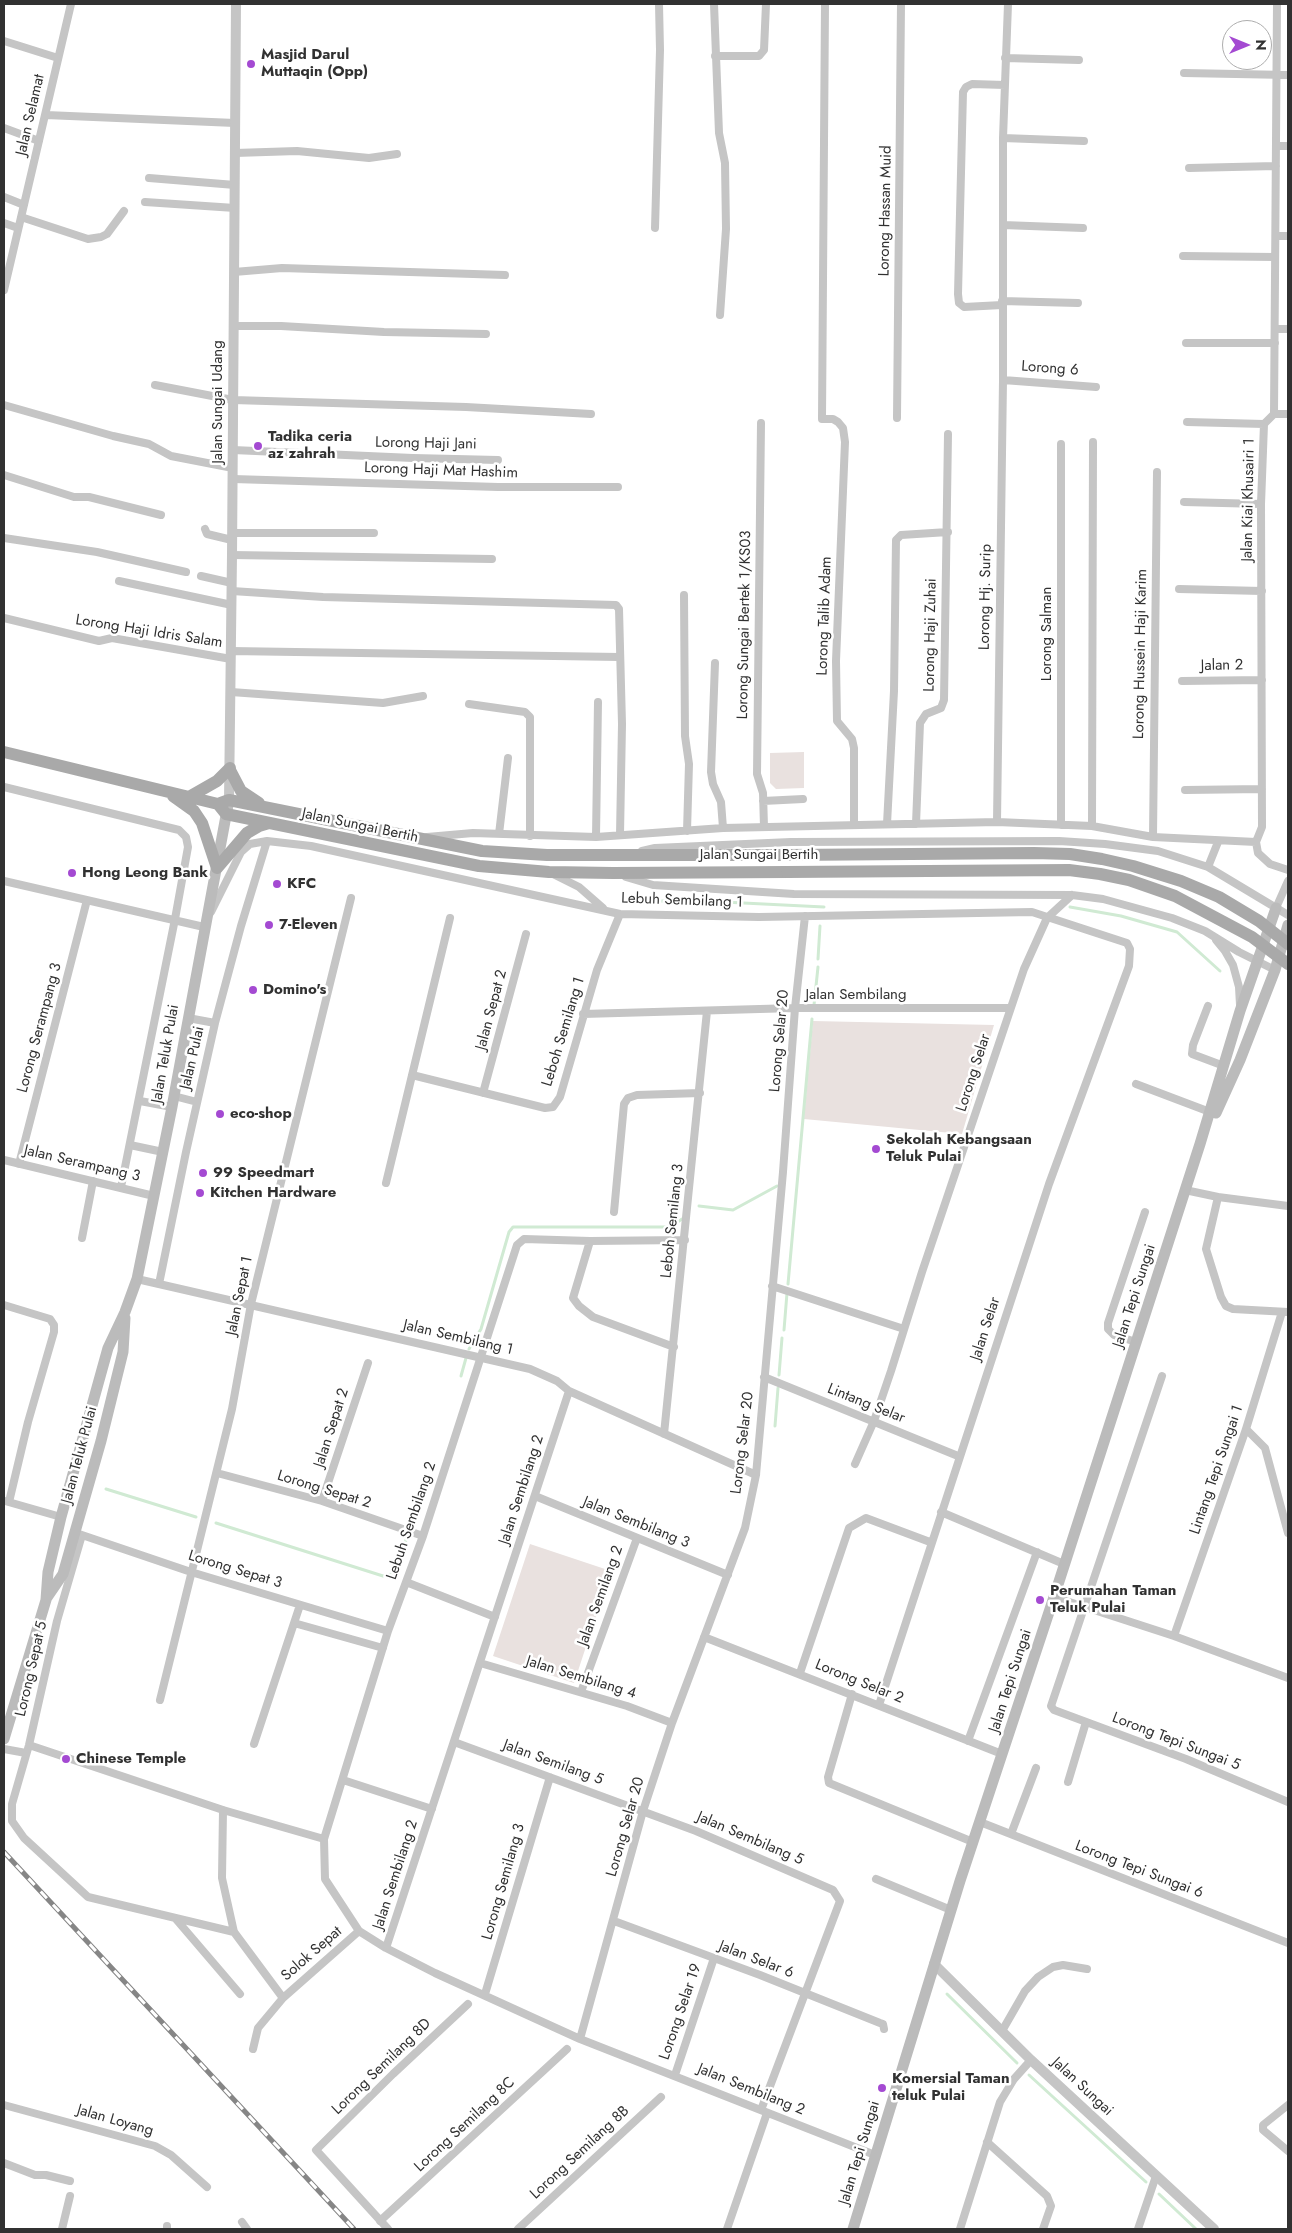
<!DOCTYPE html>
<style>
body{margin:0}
#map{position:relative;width:1292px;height:2233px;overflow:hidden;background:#fff;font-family:Jost,sans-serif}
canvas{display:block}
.frame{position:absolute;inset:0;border:5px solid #313131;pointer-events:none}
.north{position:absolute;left:1222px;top:20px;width:50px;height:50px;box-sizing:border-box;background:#fff;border:1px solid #adadad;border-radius:50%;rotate:90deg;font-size:14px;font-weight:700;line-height:20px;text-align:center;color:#313131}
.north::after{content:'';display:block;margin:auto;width:18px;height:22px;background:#a44ad2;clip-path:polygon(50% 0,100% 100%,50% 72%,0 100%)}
</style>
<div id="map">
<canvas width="1292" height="2233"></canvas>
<div class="frame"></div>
<div class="north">N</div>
</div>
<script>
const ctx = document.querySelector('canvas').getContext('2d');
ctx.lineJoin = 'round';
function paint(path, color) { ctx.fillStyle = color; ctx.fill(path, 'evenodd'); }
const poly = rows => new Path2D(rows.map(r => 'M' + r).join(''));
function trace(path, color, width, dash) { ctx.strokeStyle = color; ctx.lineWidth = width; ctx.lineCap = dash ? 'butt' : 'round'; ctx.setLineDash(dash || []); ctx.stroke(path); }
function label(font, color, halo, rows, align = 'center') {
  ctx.font = font + ' Jost,sans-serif'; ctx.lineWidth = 5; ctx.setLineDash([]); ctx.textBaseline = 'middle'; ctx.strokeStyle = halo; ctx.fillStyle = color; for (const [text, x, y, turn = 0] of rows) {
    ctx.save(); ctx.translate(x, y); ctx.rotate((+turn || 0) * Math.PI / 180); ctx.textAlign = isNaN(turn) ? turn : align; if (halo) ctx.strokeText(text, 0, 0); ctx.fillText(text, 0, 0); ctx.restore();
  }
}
const green = poly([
 [804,752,804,788,776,789,770,783,770,753],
 [813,1021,994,1025,962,1134,804,1119],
 [530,1544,611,1571,574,1683,493,1656]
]);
const stream = poly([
 [633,901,703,901,824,907],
 [1070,907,1121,916,1177,932,1220,971],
 [818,959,820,926],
 [814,1005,818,967],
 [699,1206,733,1210,777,1186],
 [788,1284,812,1019],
 [784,1330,787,1293],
 [469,1349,481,1329,509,1232,513,1227,670,1227,682,1219],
 [779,1375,782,1338],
 [461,1376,466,1358],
 [775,1426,778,1388],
 [106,1489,196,1517],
 [216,1523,383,1576,396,1573,406,1540],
 [947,1994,1017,2063],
 [1029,2075,1146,2182],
 [1159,2194,1196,2229]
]);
const minor = poly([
 [714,4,719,133,725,163,726,229,720,315],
 [825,4,822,419,833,419,838,422,843,428,845,442,836,661,837,721,852,739,854,748,854,824],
 [4,41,58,58],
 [715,56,759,56,764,50,766,4],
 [1005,58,1079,60],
 [1184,73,1288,75],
 [46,115,235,123],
 [4,128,39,141],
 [1003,138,1084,141],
 [1276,146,1288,146],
 [235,153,297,151,369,158,397,154],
 [1189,168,1276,166],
 [149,178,235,185],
 [4,197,24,205],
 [145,202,235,208],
 [21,217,88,239,101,237,107,234,124,211],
 [4,223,18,228],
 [1003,225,1083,228],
 [655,228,660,50,659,4],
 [1276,236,1288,236],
 [1183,256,1275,257],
 [234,272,282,268,505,275],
 [4,290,71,4],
 [1002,301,1078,303],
 [1002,305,964,307,959,303,958,294,963,92,966,87,972,84,1005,85],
 [234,326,281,326,384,332,486,334],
 [1276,329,1288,329],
 [1186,343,1275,343],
 [1003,380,1096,387],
 [155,385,233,400,466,407,591,414],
 [4,405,113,436,149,444,171,456,233,468],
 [1274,414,1288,414],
 [897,418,901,4],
 [1187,422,1264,424],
 [761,423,757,774,763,793,764,827],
 [233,450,413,458,498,460],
 [4,475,74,497,89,497,161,515],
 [233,479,498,487,618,487],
 [1184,502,1261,504],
 [205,529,207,534,232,540],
 [233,533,374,533],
 [4,538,97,552,186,572],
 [232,555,492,559],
 [201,576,232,583],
 [119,581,232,605],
 [1179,589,1262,591],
 [232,591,323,597,616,605,619,609,622,724,620,835],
 [684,595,685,736,689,764,687,831],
 [4,618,99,641,112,638,231,659],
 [231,651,619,657],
 [715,663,711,772,713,784,721,802,723,828],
 [1182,681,1262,680],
 [231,692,383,703,423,696],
 [469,704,525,712,530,717,530,836],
 [4,787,179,830,186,837,188,847,175,919,121,1187],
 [1185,790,1262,789],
 [763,801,803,799],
 [997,822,1003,380,1003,138,1008,4],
 [887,824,894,691,896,540,901,535,948,532],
 [916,824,920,723,926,714,941,708,944,700,948,434],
 [1061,825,1061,444],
 [1092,826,1093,442],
 [499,834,508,758],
 [427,837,473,833,596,837,723,828,997,822,1092,826,1153,837,1256,842,1262,827,1261,504,1264,424,1274,414,1277,4],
 [596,837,598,702],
 [1153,837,1157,472],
 [1256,842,1258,853,1270,864,1288,870],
 [642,851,655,848,791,842,1059,841,1105,844,1158,851,1208,867,1288,915],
 [1208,867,1218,842],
 [553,874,579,887,603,908],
 [626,877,653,885,794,894,1072,895,1103,899,1172,918,1205,931,1239,952,1275,970],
 [4,881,204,927,206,922],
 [1276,908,1288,881],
 [211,912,241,852,250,844,267,841,311,846,620,914,759,917,1032,912,1127,943,1130,949,1129,966,1049,1184,879,1705],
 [1216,940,1225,951,1233,965,1239,987,1240,1005],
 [1208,1006,1193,1045,1192,1054,1224,1066],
 [583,1014,795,1008,1010,1008],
 [188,1018,215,1023],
 [412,1075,545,1108,553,1107,560,1097,597,970,620,914],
 [1136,1084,1210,1112],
 [483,1093,526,934],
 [174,1096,197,1102],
 [140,1101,172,1107],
 [130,1145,163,1152],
 [4,1160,154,1196],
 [19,1164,87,900],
 [386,1183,450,918],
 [1185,1190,1218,1197,1288,1206],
 [1218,1197,1206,1249,1221,1297,1226,1306,1233,1309,1288,1312],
 [614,1212,624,1104,628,1098,637,1095,700,1093],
 [82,1238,93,1181],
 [685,1240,590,1241,524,1239,517,1245,423,1536,388,1631,324,1839,325,1879,359,1931,386,1948,435,1973,580,2039,875,2155],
 [590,1241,573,1298,579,1306,593,1317,674,1347],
 [137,1279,530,1369,557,1381,569,1391,756,1475],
 [159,1284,186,1152,215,1023,241,926,267,841],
 [772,1286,904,1329],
 [4,1305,50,1319,54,1325,54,1332,28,1422,9,1502],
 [1136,1342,1114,1335,1108,1329,1108,1323,1145,1212],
 [1162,1376,1051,1706,1054,1710,1186,1759,1288,1802],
 [764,1377,958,1456],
 [1246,1429,1265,1448,1288,1533],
 [664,1434,707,1011],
 [855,1464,874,1421,891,1371,922,1272,1024,969,1047,918,1072,895],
 [217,1473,322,1501,423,1536],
 [535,1496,728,1575],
 [5,1501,61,1517],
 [322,1501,368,1363],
 [941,1512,1064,1564],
 [79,1534,191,1572,388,1631],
 [82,1535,57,1621,29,1745,12,1804,12,1821,24,1838,88,1897,234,1932],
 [406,1582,495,1617],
 [1054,1597,1174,1636,1288,1678],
 [294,1623,383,1648],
 [1174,1636,1246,1429,1282,1312],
 [704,1637,1002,1754],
 [480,1663,627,1706,672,1723],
 [800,1673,849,1528,866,1518,930,1542],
 [581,1692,637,1538],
 [852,1694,828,1777,829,1783,973,1842],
 [160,1700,232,1409,251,1304,351,898],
 [968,1741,1037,1552],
 [454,1742,696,1831,833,1890,840,1901,761,2110],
 [254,1744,300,1605],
 [29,1745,223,1810,324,1839],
 [4,1749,26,1753],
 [343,1780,432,1809],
 [1068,1782,1086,1722],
 [223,1810,222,1878,234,1932,283,1998],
 [980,1822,1288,1943],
 [1011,1834,1036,1768],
 [876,1879,951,1910],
 [175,1918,240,1994],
 [614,1921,760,1975,880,2023,883,2024,884,2029],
 [386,1948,569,1391],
 [485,1994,550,1777],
 [1002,2031,1025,1991,1038,1977,1053,1967,1063,1965,1087,1969],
 [580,2039,643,1811,672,1723,745,1528,756,1475,783,1172,795,1008,805,916],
 [253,2049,258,2028,283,1998,359,1931],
 [675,2075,714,1958],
 [4,2105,155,2146,171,2155,207,2187],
 [1288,2105,1263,2125,1263,2130,1288,2151],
 [987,2142,1047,2196,1051,2206,1043,2229],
 [4,2163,35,2175,46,2175,70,2181],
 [380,2221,567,2049],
 [242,2222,247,2229],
 [62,2229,70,2196],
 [167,2229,167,2226],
 [388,2229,316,2150,393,2074,468,2004],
 [518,2229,661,2097],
 [727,2229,767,2113],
 [960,2229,1000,2102,1014,2079,1031,2060],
 [1138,2229,1156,2176]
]);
const tertiary = poly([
 [229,800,232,555,236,4],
 [934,1964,1031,2060,1214,2229]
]);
const secondary = poly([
 [1216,1113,1240,1060,1275,970,1288,925],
 [46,1599,63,1574,101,1441,123,1352,125,1318],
 [4,1739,46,1600,48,1572,61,1517,108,1348,125,1312,137,1279,172,1107,228,805],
 [853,2229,960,1881,1054,1597,1200,1144,1240,1011,1276,908]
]);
const primary = poly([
 [4,752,218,804,229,800,482,851,547,855,788,855],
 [230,770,241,791,259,803],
 [173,796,194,811,202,823,217,868],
 [189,797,217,781,230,768],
 [218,804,226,814,479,866,549,872,613,873,787,872],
 [217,868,247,833,259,826,269,823]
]);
const rail = poly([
 [4,1852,354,2229]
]);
const primaryBridge = poly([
 [788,855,1034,853,1070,854,1102,859,1133,866,1181,881,1219,897,1259,921,1288,944],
 [787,872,1069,870,1100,874,1129,880,1175,896,1252,937,1288,964]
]);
const markers = [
 [251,64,5,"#a44ad2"],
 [258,446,5,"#a44ad2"],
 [72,873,5,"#a44ad2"],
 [277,884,5,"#a44ad2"],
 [269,925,5,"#a44ad2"],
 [253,990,5,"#a44ad2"],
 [220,1114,5,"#a44ad2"],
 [876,1149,5,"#a44ad2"],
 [203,1173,5,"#a44ad2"],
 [200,1193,5,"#a44ad2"],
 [1040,1600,5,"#a44ad2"],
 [66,1759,5,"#a44ad2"],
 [882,2088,5,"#a44ad2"]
];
const poiNames = [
 ["Masjid Darul",261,55],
 ["Muttaqin (Opp)",261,72],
 ["Tadika ceria",268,437],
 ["az zahrah",268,454],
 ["Hong Leong Bank",82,873],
 ["KFC",287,884],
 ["7-Eleven",279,925],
 ["Domino's",263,990],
 ["eco-shop",230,1114],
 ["Sekolah Kebangsaan",886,1140],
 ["Teluk Pulai",886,1157],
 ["99 Speedmart",213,1173],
 ["Kitchen Hardware",210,1193],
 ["Perumahan Taman",1050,1591],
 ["Teluk Pulai",1050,1608],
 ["Chinese Temple",76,1759],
 ["Komersial Taman",892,2079],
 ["teluk Pulai",892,2096]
];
const streetNames = [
 ["Jalan Selamat",31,115,-77],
 ["Lorong Hassan Muid",886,211,-89],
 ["Lorong 6",1050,369,4],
 ["Jalan Sungai Udang",218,402,-90],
 ["Lorong Haji Jani",426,444,1],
 ["Lorong Haji Mat Hashim",441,471,2],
 ["Jalan Kiai Khusairi 1",1249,500,-89],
 ["Lorong Hj. Surip",986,597,-89],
 ["Lorong Talib Adam",825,616,-88],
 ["Lorong Sungai Bertek 1/KS03",745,625,-89],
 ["Lorong Haji Idris Salam",149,632,9],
 ["Lorong Salman",1047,634,-90],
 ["Lorong Haji Zuhai",931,635,-89],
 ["Lorong Hussein Haji Karim",1141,654,-89],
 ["Jalan 2",1222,666,-1],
 ["Jalan Sungai Bertih",360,826,12],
 ["Jalan Sungai Bertih",759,855],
 ["Lebuh Sembilang 1",682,901,2],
 ["Jalan Sembilang",856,995],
 ["Jalan Sepat 2",492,1010,-75],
 ["Lorong Serampang 3",40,1028,-75],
 ["Leboh Semilang 1",564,1032,-73],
 ["Lorong Selar 20",780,1041,-85],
 ["Jalan Teluk Pulai",166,1054,-80],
 ["Jalan Pulai",193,1058,-77],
 ["Lorong Selar",974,1073,-72],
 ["Jalan Serampang 3",82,1164,13],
 ["Leboh Semilang 3",673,1221,-84],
 ["Jalan Sepat 1",240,1296,-78],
 ["Jalan Tepi Sungai",1135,1296,-72],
 ["Jalan Selar",986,1329,-72],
 ["Jalan Sembilang 1",458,1338,13],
 ["Lintang Selar",866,1404,22],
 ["Jalan Sepat 2",332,1428,-72],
 ["Lorong Selar 20",743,1443,-83],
 ["Jalan Teluk Pulai",80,1455,-75],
 ["Lintang Tepi Sungai 1",1217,1470,-71],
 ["Lorong Sepat 2",324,1490,17],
 ["Jalan Sembilang 2",522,1490,-72],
 ["Lebuh Sembilang 2",412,1521,-71],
 ["Jalan Sembilang 3",636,1523,22],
 ["Lorong Sepat 3",235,1570,17],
 ["Jalan Semilang 2",601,1596,-70],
 ["Lorong Sepat 5",32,1669,-77],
 ["Jalan Sembilang 4",581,1678,17],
 ["Jalan Tepi Sungai",1011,1681,-72],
 ["Lorong Selar 2",859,1682,22],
 ["Lorong Tepi Sungai 5",1176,1742,21],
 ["Jalan Semilang 5",553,1763,20],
 ["Lorong Selar 20",626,1827,-74],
 ["Jalan Sembilang 5",750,1839,23],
 ["Lorong Tepi Sungai 6",1139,1870,21],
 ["Jalan Sembilang 2",396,1875,-72],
 ["Lorong Semilang 3",504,1882,-74],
 ["Solok Sepat",312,1954,-41],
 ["Jalan Selar 6",756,1960,21],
 ["Lorong Selar 19",681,2012,-71],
 ["Lorong Semilang 8D",382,2067,-44],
 ["Jalan Sungai",1082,2087,43],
 ["Jalan Sembilang 2",751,2090,22],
 ["Jalan Loyang",115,2121,16],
 ["Lorong Semilang 8C",465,2125,-43],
 ["Lorong Semilang 8B",580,2153,-43],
 ["Jalan Tepi Sungai",860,2153,-73]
];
paint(green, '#e9e1df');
trace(stream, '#d0ead3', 3);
trace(minor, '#c5c5c5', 8);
trace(tertiary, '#c5c5c5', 10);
trace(secondary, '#bbb', 11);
trace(primary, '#a9a9a9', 12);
trace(rail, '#868686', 5);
trace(rail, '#fff', 3, [9]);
trace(primaryBridge, '#a9a9a9', 12);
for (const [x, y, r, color] of markers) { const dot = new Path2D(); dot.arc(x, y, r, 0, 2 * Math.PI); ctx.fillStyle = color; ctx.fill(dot); trace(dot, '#fff', 2); }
label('bold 15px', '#313131', '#fff', poiNames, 'left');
label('15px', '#313131', '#fff', streetNames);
</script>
